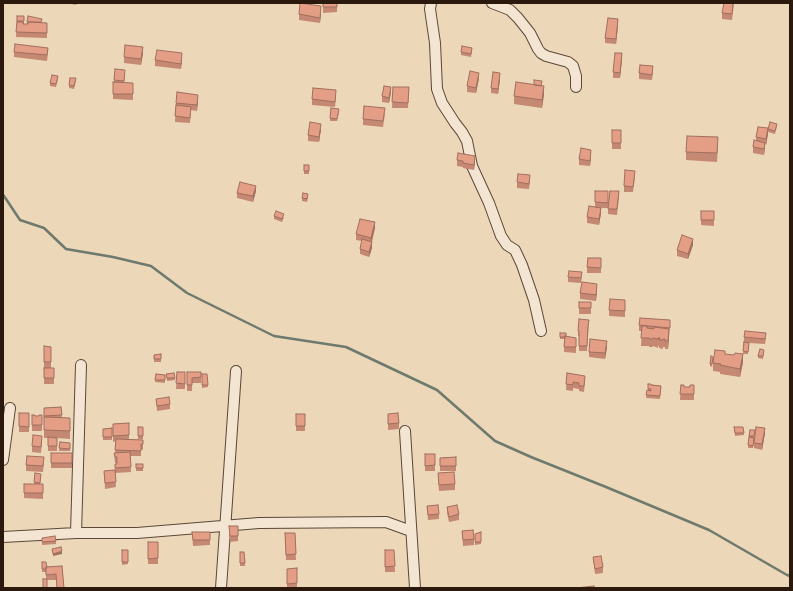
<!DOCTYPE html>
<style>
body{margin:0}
#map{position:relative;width:793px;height:591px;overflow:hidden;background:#ecd7b9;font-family:"IM FELL Great Primer",serif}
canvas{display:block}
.frame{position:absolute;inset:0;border:4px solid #2b190d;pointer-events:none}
</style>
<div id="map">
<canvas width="793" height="591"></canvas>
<div class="frame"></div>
</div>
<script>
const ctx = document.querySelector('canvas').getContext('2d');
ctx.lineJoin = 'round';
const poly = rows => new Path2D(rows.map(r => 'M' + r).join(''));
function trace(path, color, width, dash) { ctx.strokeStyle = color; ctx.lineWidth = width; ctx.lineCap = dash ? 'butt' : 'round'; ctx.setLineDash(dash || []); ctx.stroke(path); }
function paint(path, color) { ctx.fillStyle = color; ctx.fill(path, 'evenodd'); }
const stream = poly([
 [3,195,4,196,20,220,44,228,66,249,113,257,151,266,187,293,274,336,346,347,437,390,495,441,531,457,606,487,709,530,787,575,790,576]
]);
const minor = poly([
 [431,3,430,9,435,43,437,89,442,103,455,123,462,132,467,141,472,166,489,203,501,236,507,245,515,250,522,265,534,300,541,331],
 [492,3,510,10,518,18,530,33,538,49,541,53,546,56,568,62,573,66,576,76,576,87],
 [405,431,415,588],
 [3,460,10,408],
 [76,533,81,365],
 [3,537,76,533,137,533,259,523,386,522,411,531],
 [221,588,236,371]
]);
const wall = poly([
 [66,3,77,3,76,5],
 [323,3,337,3,337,12,323,13],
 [734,3,732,20,722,19,722,13],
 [321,12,320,23,299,20,299,14],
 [17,16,24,16,24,24,27,24,27,22,47,23,47,38,16,37],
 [618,25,616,44,605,43,605,38],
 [472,51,471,57,461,55,461,52],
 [14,52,48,53,47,61,14,57],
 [143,53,141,65,124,63,124,57],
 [182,59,181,69,155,66,155,60],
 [622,59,620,78,613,78,613,72],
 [115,69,125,76,124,83,133,83,133,100,113,99,113,82,114,82],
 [653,72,652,80,639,79,639,73],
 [479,78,476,93,467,92,467,86],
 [58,79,56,87,50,86,50,83],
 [500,79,498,94,491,93,491,88],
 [76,81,74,89,69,88,69,85],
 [542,86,544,94,542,108,514,104,514,96],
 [393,87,409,87,408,108,392,108],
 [391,92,389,103,382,102,382,96],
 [336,96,335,107,312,105,312,99],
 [198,100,197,111,191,110,190,123,175,122,176,103],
 [339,112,337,121,330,121,330,118],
 [385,114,383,127,363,125,363,119],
 [777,126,775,134,768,132,768,129],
 [321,129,319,142,308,141,308,135],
 [612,130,621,130,621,149,612,149],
 [768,134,766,145,765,144,764,155,753,153,753,147,756,141,756,137],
 [718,146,717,162,686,160,686,152],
 [591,156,590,166,579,165,579,159],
 [457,160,475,162,474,170,463,168,463,167,457,166],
 [304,165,309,165,309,174,304,174],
 [635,177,633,192,624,192,624,186],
 [530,181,529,189,517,188,517,182],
 [256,191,253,202,237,198,237,193],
 [595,191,608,197,608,208,601,208,601,213,599,225,587,223,587,217,595,207],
 [308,197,307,202,302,201,302,198],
 [619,197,617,215,608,214,608,209],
 [701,211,714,211,714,226,701,225],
 [274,216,284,217,282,222,274,219],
 [375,228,372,242,372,248,369,257,360,254,360,249,362,241,356,240,356,234],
 [693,245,688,259,677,256,677,250],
 [601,258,601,273,587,273,587,267],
 [568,277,582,277,581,283,568,282],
 [597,290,596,301,580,299,580,293],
 [591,302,591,314,579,314,579,308],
 [625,305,625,317,609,316,609,310],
 [589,320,587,351,579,351,579,336,578,336,578,331],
 [639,325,670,325,668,349,665,349,665,347,663,347,663,349,659,348,659,346,658,346,658,348,653,346,653,347,649,347,649,346,641,346,642,331,639,331],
 [560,333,566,337,576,338,576,353,564,352,564,339,560,339],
 [744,337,766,338,765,344,749,343,748,354,743,354],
 [44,346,51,347,51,368,54,368,54,384,44,384],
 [607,347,605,359,589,357,589,352],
 [764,353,763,359,758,358,758,356],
 [161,354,161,362,154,362,154,355],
 [713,360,712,367,710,366,710,364],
 [743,362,740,377,720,374,720,372,713,371,713,363],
 [177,372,185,372,185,389,176,389],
 [187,372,201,372,201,383,192,383,192,391,187,391],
 [174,373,175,380,167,381,166,374],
 [567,373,585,381,584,392,579,391,579,389,573,388,573,391,566,390],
 [156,374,165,375,165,383,155,382],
 [202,374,207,374,208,387,202,388],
 [648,384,661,386,660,399,646,398,647,390,648,391],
 [681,385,684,387,690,387,694,385,694,400,680,400],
 [156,399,170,404,170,409,157,411],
 [61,407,62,418,70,427,70,439,57,438,57,451,48,451,48,438,44,438,44,408],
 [19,413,29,413,29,432,19,432],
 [296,414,305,414,305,431,296,431],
 [388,414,399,423,399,429,388,430],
 [32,415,35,416,39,416,42,415,42,431,32,431],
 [129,423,129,439,143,440,143,450,141,449,141,456,130,456,131,472,115,473,116,487,105,489,104,471,115,470,115,464,117,464,117,463,115,463,114,453,115,453,116,441,113,442,113,424],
 [138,427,143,427,143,439,138,439],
 [734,427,743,427,744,435,735,436],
 [112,428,112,440,103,440,103,429],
 [750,430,755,433,753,448,748,448],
 [765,433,762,450,754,448,754,443],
 [42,442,41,453,32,452,32,446],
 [60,442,70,443,70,451,59,451],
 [51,453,72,453,72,468,51,468],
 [425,454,435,454,435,471,425,471],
 [456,457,456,471,440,471,440,458],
 [44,463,43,472,26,471,26,465],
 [136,464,143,464,143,471,136,471],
 [35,473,41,477,40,484,43,484,43,499,24,498,24,484,34,484],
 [438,478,455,484,455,490,439,491],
 [427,506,439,514,439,519,428,520],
 [447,507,459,514,459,520,449,522,447,513],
 [229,526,238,526,238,541,230,542],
 [462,531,474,539,474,545,463,546],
 [192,532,210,532,210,545,193,546],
 [481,532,481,544,475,545,475,534],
 [285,533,295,533,296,560,286,560],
 [42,538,56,541,56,544,42,545],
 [148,542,158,558,158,564,148,564],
 [122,550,128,550,128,564,122,565],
 [385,550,394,550,395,572,385,572],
 [240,552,244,552,245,566,240,566],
 [593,557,603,567,603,573,595,574],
 [42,562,47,567,62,566,64,588,57,588,56,580,47,580,46,579,46,572,42,572],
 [297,568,297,588,287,588,287,569]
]);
const shadedWall = poly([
 [321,6,321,12,320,23,320,18],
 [618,19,618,25,616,44,616,39],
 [143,47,143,53,141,65,141,59],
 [182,53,182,59,181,69,181,64],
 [622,53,622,59,620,78,620,73],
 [479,73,479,78,476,93,476,88],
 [500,73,500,79,498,94,498,89],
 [544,86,544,94,542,108,542,100],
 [391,87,391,92,389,103,389,98],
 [198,95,198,100,197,111,197,105],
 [321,124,321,129,319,142,319,137],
 [768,128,768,134,766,145,766,139],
 [765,143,765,148,764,155,764,149],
 [591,150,591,156,590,166,590,161],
 [475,156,475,162,474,170,474,165],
 [256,186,256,191,253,202,253,196],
 [601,208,601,213,599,225,599,219],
 [375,222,375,228,371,243,371,238],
 [693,239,693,245,688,259,688,254],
 [372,242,372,248,369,257,369,252],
 [597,284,597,290,596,301,596,295],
 [669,329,669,337,668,349,668,341],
 [607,341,607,347,605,359,605,353],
 [743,354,743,362,740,377,740,369],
 [765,428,765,433,762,450,762,444],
 [62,551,62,554,53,556,53,554]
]);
const building = poly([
 [300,3,321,6,320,18,299,14,300,3],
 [323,3,337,3,337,7,323,7,323,3],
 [724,3,733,3,732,14,722,13,724,3],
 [17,16,24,16,24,21,17,21,17,16],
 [28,16,42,19,41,22,27,22,28,16],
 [608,18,618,19,616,39,605,38,608,18],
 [17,22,23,22,23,24,28,24,28,22,47,23,47,33,16,32,17,22],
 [15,44,48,48,47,55,14,52,15,44],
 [125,45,143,47,141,59,124,57,125,45],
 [462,46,472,48,471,54,461,52,462,46],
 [157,50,182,53,181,64,155,60,157,50],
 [615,53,622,53,620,73,613,72,615,53],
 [640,65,653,66,652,75,639,73,640,65],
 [115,69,125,70,124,81,114,80,115,69],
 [470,71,479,73,476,88,467,86,470,71],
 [493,72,500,73,498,89,491,88,493,72],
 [52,75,58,76,56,84,50,83,52,75],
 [70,78,76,78,74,86,69,85,70,78],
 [534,80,542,81,541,86,534,85,534,80],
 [113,82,133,83,133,94,113,94,113,82],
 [516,82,544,86,542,100,514,96,516,82],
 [384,86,391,87,389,98,382,96,384,86],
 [393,87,409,87,408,103,392,102,393,87],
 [313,88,336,90,335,102,312,99,313,88],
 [177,92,198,95,197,105,176,103,177,92],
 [176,105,191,107,190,118,175,116,176,105],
 [364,106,385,108,383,121,363,119,364,106],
 [331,108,339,109,337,119,330,118,331,108],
 [310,122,321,124,319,137,308,135,310,122],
 [770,122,777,124,775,131,768,129,770,122],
 [758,127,768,128,766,139,756,137,758,127],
 [612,130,621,130,621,143,612,143,612,130],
 [687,136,718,137,717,153,686,152,687,136],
 [754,140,765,143,764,149,753,147,754,140],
 [581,148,591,150,590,161,579,159,581,148],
 [458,153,475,156,474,165,463,163,463,161,457,160,458,153],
 [304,165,309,165,309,171,304,171,304,165],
 [625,170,635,171,633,187,624,186,625,170],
 [518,174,530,175,529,184,517,182,518,174],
 [240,182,256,186,253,196,237,193,240,182],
 [595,191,608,191,608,203,595,202,595,191],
 [610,191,619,191,617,209,608,209,610,191],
 [303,193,308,194,307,199,302,198,303,193],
 [589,206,601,208,599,219,587,217,589,206],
 [276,211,284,214,282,219,274,216,276,211],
 [701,211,714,211,714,220,701,220,701,211],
 [360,219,375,222,371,238,356,234,360,219],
 [682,235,693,239,688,254,677,250,682,235],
 [362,239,372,242,369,252,360,249,362,239],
 [588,258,601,258,601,268,587,267,588,258],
 [569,271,582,272,581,278,568,277,569,271],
 [582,282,597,284,596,295,580,293,582,282],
 [610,299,625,300,625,311,609,310,610,299],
 [579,302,591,302,591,308,579,308,579,302],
 [640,318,670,320,670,328,639,325,640,318],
 [579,319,589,320,588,326,587,346,579,346,579,331,578,331,579,319],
 [642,326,647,326,647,328,654,329,654,327,669,329,668,341,665,341,665,339,663,339,663,340,659,340,660,338,658,338,658,339,653,338,653,339,649,339,649,338,641,338,642,326],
 [745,331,766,333,765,339,744,337,745,331],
 [560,333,566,333,566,337,560,337,560,333],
 [565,336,576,338,576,347,564,347,565,336],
 [590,339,607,341,605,353,589,352,590,339],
 [744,342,749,343,748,352,743,351,744,342],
 [44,346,51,347,51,362,44,362,44,346],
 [760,349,764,350,763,356,758,356,760,349],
 [715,350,725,351,725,354,734,355,735,353,743,354,740,369,720,365,721,364,713,363,715,350],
 [161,354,161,359,154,359,154,355,161,354],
 [711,356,713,357,712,364,710,364,711,356],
 [44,368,54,368,54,378,44,378,44,368],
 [177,372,185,372,185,384,176,383,177,372],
 [187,372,201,372,201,377,192,378,192,385,187,385,187,372],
 [174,373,175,378,167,378,166,374,174,373],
 [567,373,585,376,584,386,579,386,579,383,573,382,573,385,566,384,567,373],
 [156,374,165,375,165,380,155,380,156,374],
 [202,374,207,374,208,385,202,385,202,374],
 [648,384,651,384,651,385,661,386,660,396,646,395,647,390,651,391,651,389,648,389,648,384],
 [681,385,684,385,684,387,690,387,690,385,694,385,694,394,680,394,681,385],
 [169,397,170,404,157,406,156,399,169,397],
 [61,407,62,415,44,416,44,408,61,407],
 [19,413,29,413,29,427,19,426,19,413],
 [398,413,399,423,388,424,388,414,398,413],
 [296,414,305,414,305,426,296,426,296,414],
 [32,415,35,415,35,416,39,416,39,415,42,415,42,425,32,425,32,415],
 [44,417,70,418,70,431,44,430,44,417],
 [129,423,129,435,113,436,113,424,129,423],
 [138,427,143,427,143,436,138,436,138,427],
 [734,427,743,427,744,433,735,433,734,427],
 [756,427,765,428,762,444,754,443,756,427],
 [112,428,112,437,103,437,103,429,112,428],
 [750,430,755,430,754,436,749,436,750,430],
 [33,435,42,436,41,447,32,446,33,435],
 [48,437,57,438,57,446,48,446,48,437],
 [749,437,754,438,753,446,748,445,749,437],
 [116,439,143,440,143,444,141,444,141,451,115,450,116,439],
 [60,442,70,443,70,449,59,448,60,442],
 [130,452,131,467,115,468,115,464,117,464,117,457,115,457,114,453,130,452],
 [51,453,72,453,72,463,51,463,51,453],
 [425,454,435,454,435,465,425,466,425,454],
 [27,456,44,457,43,466,26,465,27,456],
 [456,457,456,466,440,466,440,458,456,457],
 [136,464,143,464,143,468,136,468,136,464],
 [115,470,116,482,105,483,104,471,115,470],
 [454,472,455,484,439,485,438,473,454,472],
 [35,473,41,474,40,483,34,482,35,473],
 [24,484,43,484,43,493,24,493,24,484],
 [438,505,439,514,428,515,427,506,438,505],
 [457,505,459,514,449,517,447,507,457,505],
 [229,526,238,526,238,536,230,536,229,526],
 [473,530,474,539,463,540,462,531,473,530],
 [192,532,210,532,210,540,193,540,192,532],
 [481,532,481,542,475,542,475,534,481,532],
 [285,533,295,533,296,554,286,555,285,533],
 [55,536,56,541,42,542,42,538,55,536],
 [148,542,158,542,158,558,148,559,148,542],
 [61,547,62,551,53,554,52,549,61,547],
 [122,550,128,550,128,562,122,562,122,550],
 [385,550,394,550,395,566,385,567,385,550],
 [240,552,244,552,245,563,240,563,240,552],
 [601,556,603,567,595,569,593,557,601,556],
 [42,562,46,562,47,567,46,567,46,569,42,569,42,562],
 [62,566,64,588,57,588,56,574,46,575,46,567,62,566],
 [297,568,297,583,287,584,287,569,297,568],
 [43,579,47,579,47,588,43,588,43,579],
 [594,586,594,588,576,588,594,586]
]);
trace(stream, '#6d7a6d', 2.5);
trace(minor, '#5b4838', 12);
trace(minor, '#f3e5d2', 10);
paint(wall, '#c48873');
paint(shadedWall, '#a06f5e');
paint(building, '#e49e86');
trace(building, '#a06f5e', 1);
</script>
